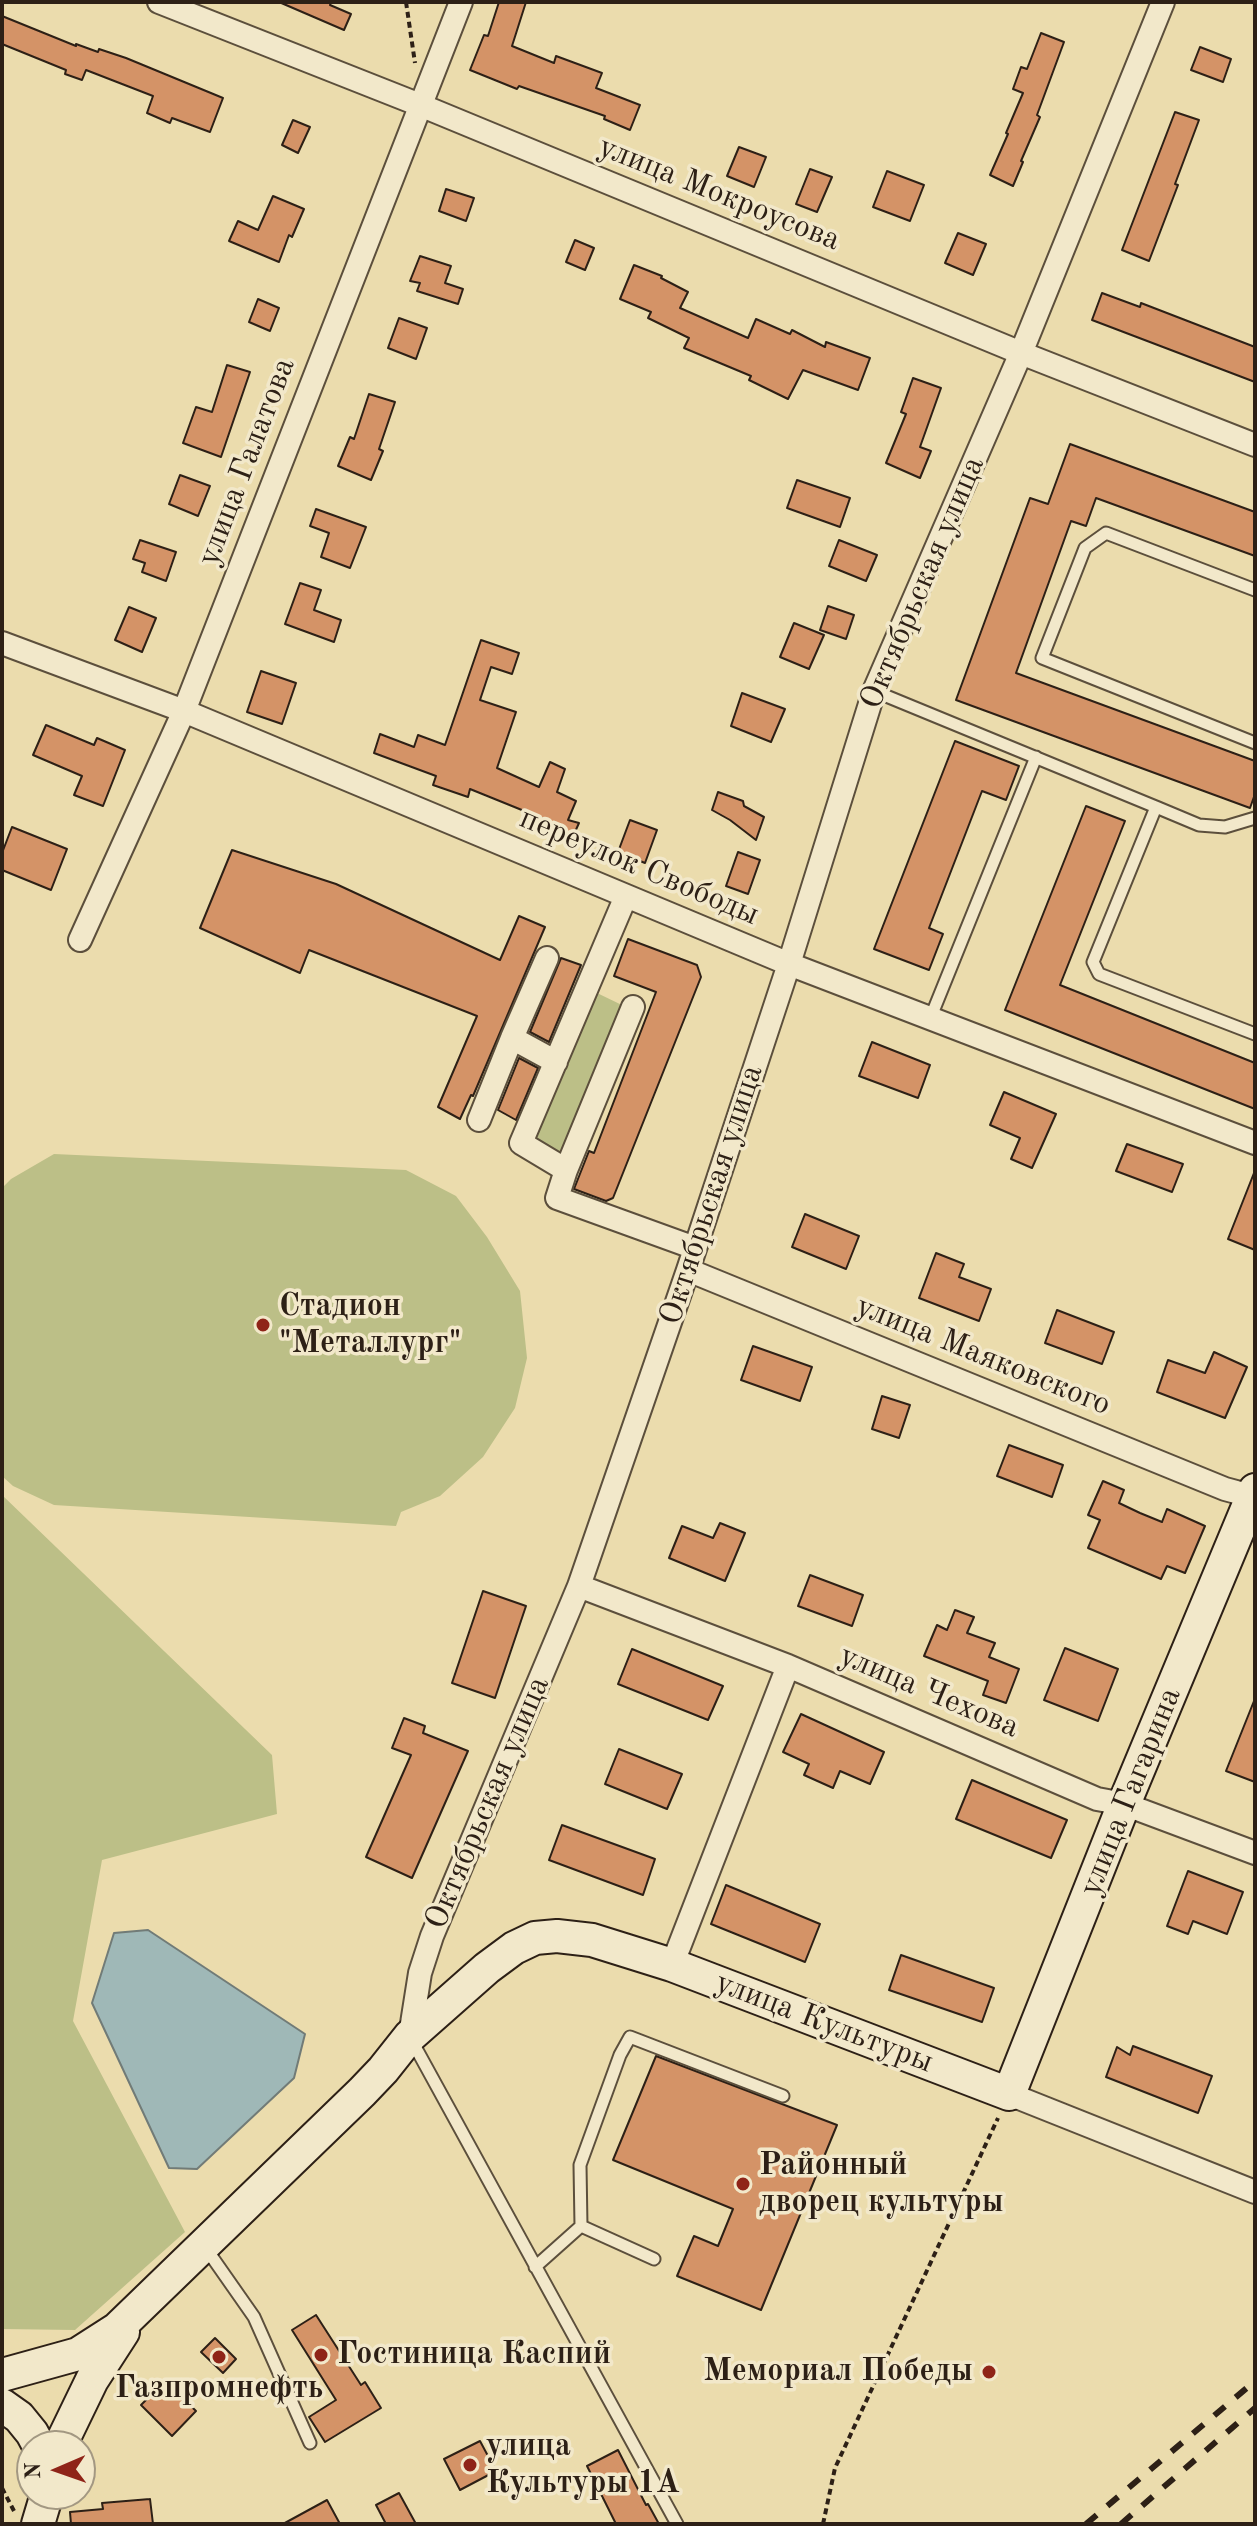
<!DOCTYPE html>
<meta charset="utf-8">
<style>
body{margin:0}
#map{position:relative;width:1257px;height:2526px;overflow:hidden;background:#ebdcad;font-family:"Old Standard TT",serif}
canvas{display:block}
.frame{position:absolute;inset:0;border:4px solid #2d2016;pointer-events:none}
.north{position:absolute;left:16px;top:2430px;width:80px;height:80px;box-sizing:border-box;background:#f2e8ca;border:2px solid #a39882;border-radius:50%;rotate:268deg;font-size:22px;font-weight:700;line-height:32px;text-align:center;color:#2d2016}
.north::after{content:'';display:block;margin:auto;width:28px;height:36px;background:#8f2418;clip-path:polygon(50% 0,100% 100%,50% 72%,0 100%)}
</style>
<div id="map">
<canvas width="1257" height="2526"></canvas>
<div class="frame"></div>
<div class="north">N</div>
</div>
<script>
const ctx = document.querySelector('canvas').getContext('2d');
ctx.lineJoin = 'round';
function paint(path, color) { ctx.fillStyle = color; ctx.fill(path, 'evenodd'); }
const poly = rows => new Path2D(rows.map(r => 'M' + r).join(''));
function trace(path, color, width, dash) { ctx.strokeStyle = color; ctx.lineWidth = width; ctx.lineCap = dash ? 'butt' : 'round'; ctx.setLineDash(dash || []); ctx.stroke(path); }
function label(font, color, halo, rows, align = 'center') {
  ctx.font = font + ' "Old Standard TT",serif'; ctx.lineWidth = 7; ctx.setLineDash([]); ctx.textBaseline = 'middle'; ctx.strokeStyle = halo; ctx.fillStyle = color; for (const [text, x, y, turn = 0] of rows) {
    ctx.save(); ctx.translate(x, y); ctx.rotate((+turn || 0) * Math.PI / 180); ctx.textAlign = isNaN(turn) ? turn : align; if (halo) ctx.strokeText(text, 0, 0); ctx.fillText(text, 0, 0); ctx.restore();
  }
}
const green = poly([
 [597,993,626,1007,560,1161,528,1142],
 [54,1154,406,1170,456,1196,487,1237,520,1291,527,1358,515,1408,483,1457,440,1496,401,1512,396,1526,54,1505,13,1486,2,1476,2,1188,11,1179],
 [2,1495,272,1755,277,1814,102,1860,73,2021,185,2232,75,2330,2,2329]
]);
const water = poly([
 [148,1930,305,2034,294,2078,197,2169,169,2168,92,2003,114,1933,148,1930]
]);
const building = poly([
 [279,2,331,2,330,5,351,14,344,30,279,2],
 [499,2,526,2,512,46,554,63,556,56,602,73,596,88,640,105,630,130,604,119,605,116,519,86,517,89,470,70,484,35,488,36,499,2],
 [2,16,76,46,76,44,98,52,99,49,126,58,223,98,210,132,172,118,170,123,147,113,153,96,86,70,82,80,65,74,66,70,2,44,2,16],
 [1041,33,1064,42,1037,115,1040,117,1021,161,1023,162,1013,186,990,175,1008,134,1006,133,1023,93,1013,89,1021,67,1027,69,1041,33],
 [1200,47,1231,59,1223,82,1191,70,1200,47],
 [1175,112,1199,120,1175,184,1178,185,1149,261,1122,250,1175,112],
 [293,120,310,127,298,153,282,145,293,120],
 [739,147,766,157,754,187,727,176,739,147],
 [810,169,832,177,817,212,796,204,810,169],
 [887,171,924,185,910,221,873,207,887,171],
 [446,189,474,198,466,221,439,211,446,189],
 [273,196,304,209,292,237,289,235,279,262,229,241,238,221,258,230,273,196],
 [958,233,986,244,973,275,945,263,958,233],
 [575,240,594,248,585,270,566,262,575,240],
 [420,256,451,266,445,283,463,289,458,304,417,291,420,283,410,281,420,256],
 [634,265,662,276,661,278,688,292,680,308,748,338,756,319,790,334,792,330,825,347,826,342,870,358,858,390,803,370,788,399,749,380,751,376,684,348,689,338,648,318,651,312,620,299,634,265],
 [1102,293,1140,307,1141,303,1255,347,1255,382,1092,320,1102,293],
 [258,299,279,308,270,331,249,322,258,299],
 [399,318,427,328,416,359,388,348,399,318],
 [227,365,250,372,221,457,183,443,196,407,212,412,227,365],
 [913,378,941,388,920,447,931,451,920,478,886,463,906,414,901,412,913,378],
 [369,394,395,402,379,449,383,451,371,480,338,466,350,437,354,439,369,394],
 [1070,444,1255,512,1255,556,1096,498,1086,526,1071,521,1016,673,1255,761,1255,794,1250,808,956,700,1030,498,1048,504,1070,444],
 [180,475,210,486,198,516,169,504,180,475],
 [797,480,850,498,840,527,787,508,797,480],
 [316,509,366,527,350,568,321,557,329,533,310,526,316,509],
 [140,540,176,552,166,581,142,572,145,563,133,559,140,540],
 [839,540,877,555,866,581,829,566,839,540],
 [300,583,321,590,314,610,341,620,334,642,285,624,300,583],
 [828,606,854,615,846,639,820,630,828,606],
 [129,607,156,618,142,652,115,640,129,607],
 [794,623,824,635,809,669,780,657,794,623],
 [481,640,519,653,512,674,491,667,480,700,516,712,497,768,539,787,550,762,565,769,557,792,576,801,568,820,579,823,570,843,546,831,549,821,470,789,468,797,433,785,436,776,374,753,380,734,414,747,418,735,445,745,481,640],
 [261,671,296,683,282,724,247,712,261,671],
 [742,693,785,709,771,742,731,726,742,693],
 [46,725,94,745,97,738,125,750,103,806,74,795,82,776,33,755,46,725],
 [955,741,1019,766,1006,800,982,791,929,928,943,934,929,970,874,949,955,741],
 [718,792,743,801,744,806,764,817,756,840,730,820,712,810,718,792],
 [1086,806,1125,821,1060,985,1255,1063,1255,1109,1005,1010,1086,806],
 [630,820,657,830,645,863,618,852,630,820],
 [12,827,67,849,51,890,2,870,2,853,12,827],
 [232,850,336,884,500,960,519,916,545,927,473,1096,471,1095,460,1119,438,1107,477,1016,309,950,300,973,200,928,232,850],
 [738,852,760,860,748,894,726,886,738,852],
 [628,939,697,965,701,977,613,1198,606,1201,574,1189,589,1151,594,1153,656,992,614,976,628,939],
 [561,958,581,965,549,1042,530,1032,561,958],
 [872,1042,930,1065,918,1098,859,1076,872,1042],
 [519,1058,538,1068,516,1120,498,1110,519,1058],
 [1004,1092,1056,1114,1032,1168,1011,1159,1020,1138,990,1125,1004,1092],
 [1127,1144,1183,1164,1172,1192,1116,1171,1127,1144],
 [1254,1173,1255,1173,1255,1250,1228,1239,1254,1173],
 [805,1214,859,1236,846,1269,792,1247,805,1214],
 [936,1253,964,1264,959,1277,991,1289,979,1321,919,1298,936,1253],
 [1057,1310,1114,1332,1102,1364,1045,1343,1057,1310],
 [753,1346,812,1367,800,1401,741,1380,753,1346],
 [1214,1352,1247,1367,1225,1418,1157,1392,1168,1360,1205,1373,1214,1352],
 [882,1396,910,1405,899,1438,872,1429,882,1396],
 [1009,1445,1063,1465,1052,1497,997,1476,1009,1445],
 [1103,1481,1124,1490,1119,1503,1140,1513,1162,1522,1167,1509,1205,1526,1185,1573,1167,1566,1161,1579,1088,1548,1100,1520,1088,1515,1103,1481],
 [720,1523,745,1533,725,1581,669,1558,682,1526,713,1538,720,1523],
 [810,1575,863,1595,852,1626,798,1606,810,1575],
 [483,1591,526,1606,495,1698,452,1683,483,1591],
 [955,1610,974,1617,967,1633,995,1643,989,1657,1019,1669,1006,1703,983,1695,988,1681,924,1656,937,1625,947,1630,955,1610],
 [1065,1648,1118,1669,1098,1721,1044,1700,1065,1648],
 [632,1649,723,1686,708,1720,618,1684,632,1649],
 [1254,1701,1255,1701,1255,1782,1226,1771,1254,1701],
 [801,1714,884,1752,870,1784,840,1771,833,1788,804,1775,809,1764,783,1752,801,1714],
 [404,1718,425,1726,423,1733,468,1751,412,1878,366,1857,411,1755,392,1748,404,1718],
 [619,1749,682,1774,667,1809,605,1784,619,1749],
 [972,1780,1067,1820,1051,1858,956,1819,972,1780],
 [562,1825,655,1859,643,1895,549,1860,562,1825],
 [1188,1871,1243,1892,1227,1934,1193,1921,1188,1934,1167,1926,1188,1871],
 [726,1885,820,1924,805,1962,711,1924,726,1885],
 [901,1955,994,1988,982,2022,889,1990,901,1955],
 [1133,2046,1212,2076,1198,2113,1106,2077,1117,2047,1130,2055,1133,2046],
 [656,2056,837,2125,761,2310,677,2276,694,2236,718,2246,733,2209,613,2160,656,2056],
 [316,2315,361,2385,365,2382,381,2408,325,2442,309,2417,336,2400,292,2330,316,2315],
 [215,2338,236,2359,223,2373,201,2352,215,2338],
 [165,2381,196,2411,172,2436,141,2405,165,2381],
 [480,2441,496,2471,460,2490,444,2459,480,2441],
 [618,2450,646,2505,648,2504,659,2524,616,2524,587,2466,618,2450],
 [399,2493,416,2524,386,2524,376,2505,399,2493],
 [150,2499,153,2524,71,2524,70,2512,103,2509,102,2503,150,2499],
 [327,2500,340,2524,283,2524,327,2500]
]);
const path = poly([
 [406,2,415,63],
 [2,2488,14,2511],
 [823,2524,835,2468,998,2118]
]);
const lane = poly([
 [1255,590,1106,533,1085,548,1042,658,1255,743],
 [874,691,1156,807],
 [1255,818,1225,827,1199,825,1156,807,1093,962,1099,974,1255,1034],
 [930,1019,1036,757],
 [412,2041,677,2524],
 [581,2226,580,2165,620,2055,630,2037,783,2096],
 [205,2247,254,2317,310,2443],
 [535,2267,581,2226,654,2259]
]);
const street = poly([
 [159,2,420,105,1021,353,1255,445],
 [2,643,184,711,789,964,1255,1143],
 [626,896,521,1143,566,1170,557,1198,695,1248],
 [80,940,184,711,461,2],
 [547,958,512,1038,556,1062],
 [479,1120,512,1038],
 [566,1170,633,1007],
 [688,1270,1225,1489,1255,1497],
 [579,1586,788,1666,1097,1799,1124,1804,1255,1853],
 [672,1965,788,1666],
 [410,2036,420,1973,432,1936,579,1586,688,1270,789,964,874,691,1021,353,1163,2],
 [1009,2094,1255,2192]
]);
const secondary = poly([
 [2,2375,78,2354,117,2329,362,2092,383,2070,410,2036,487,1968,514,1948,535,1938,557,1936,592,1940,672,1965,1009,2094,1124,1804,1255,1490],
 [2,2405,19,2417,32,2433,39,2446],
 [60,2446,92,2380,123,2332],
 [38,2524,47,2494]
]);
const rail = poly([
 [1086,2524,1255,2381],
 [1121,2524,1255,2408]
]);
const markers = [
 [263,1325,8,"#8f2418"],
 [743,2184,8,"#8f2418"],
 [321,2355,8,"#8f2418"],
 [219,2357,8,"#8f2418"],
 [989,2372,8,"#8f2418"],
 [470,2465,8,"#8f2418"]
];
const streetNames = [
 ["улица Мокроусова",719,194,22],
 ["улица Галатова",247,462,-69],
 ["Октябрьская улица",923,583,-67],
 ["переулок Свободы",639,867,23],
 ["Октябрьская улица",712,1195,-72],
 ["улица Маяковского",983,1356,22],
 ["улица Чехова",929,1692,23],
 ["улица Гагарина",1131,1792,-68],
 ["Октябрьская улица",488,1803,-67],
 ["улица Культуры",824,2023,21]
];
const poiNames = [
 ["Стадион",279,1307],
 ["\"Металлург\"",279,1344],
 ["Районный",759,2166],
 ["дворец культуры",759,2203],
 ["Гостиница Каспий",337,2355],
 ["Мемориал Победы",973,2372,"right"],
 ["Газпромнефть",219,2389,"center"],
 ["улица",486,2447],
 ["Культуры 1А",486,2484]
];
paint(green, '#bcbf87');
paint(water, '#9fb8b7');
trace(water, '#717b77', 2);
paint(building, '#d49367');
trace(building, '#2d2016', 2);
trace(lane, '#5c4f3c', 15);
trace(street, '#5c4f3c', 26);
trace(secondary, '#2d2016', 36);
trace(path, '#2d2016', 4, [6, 4]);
trace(lane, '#f2e8ca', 11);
trace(street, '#f2e8ca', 22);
trace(secondary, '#f2e8ca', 32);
trace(rail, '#2d2016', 6, [14, 14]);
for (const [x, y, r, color] of markers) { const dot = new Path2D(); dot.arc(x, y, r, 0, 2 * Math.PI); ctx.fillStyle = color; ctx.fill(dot); trace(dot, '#f2e8ca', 3); }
label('32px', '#2d2016', '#f2e8ca', streetNames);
label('bold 32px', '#2d2016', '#f2e8ca', poiNames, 'left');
</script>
